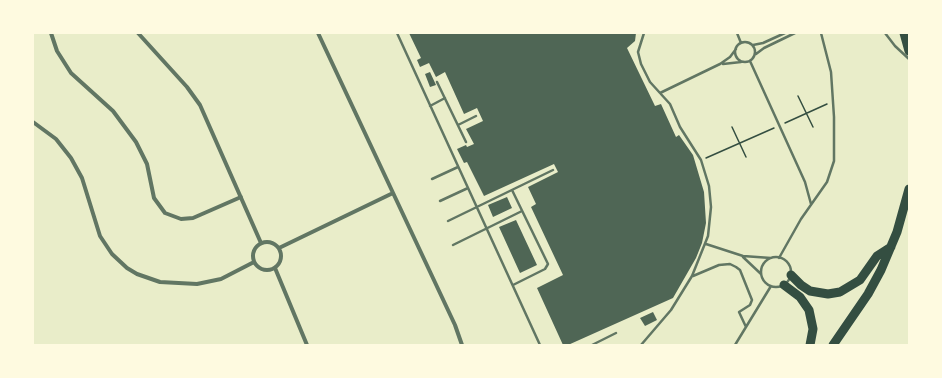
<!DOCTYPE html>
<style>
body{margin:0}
#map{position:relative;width:942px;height:378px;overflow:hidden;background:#e9edc9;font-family:"Golos Text",sans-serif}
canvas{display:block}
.frame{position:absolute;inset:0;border:34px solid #fefae0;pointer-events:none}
</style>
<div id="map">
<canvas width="942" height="378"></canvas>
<div class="frame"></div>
</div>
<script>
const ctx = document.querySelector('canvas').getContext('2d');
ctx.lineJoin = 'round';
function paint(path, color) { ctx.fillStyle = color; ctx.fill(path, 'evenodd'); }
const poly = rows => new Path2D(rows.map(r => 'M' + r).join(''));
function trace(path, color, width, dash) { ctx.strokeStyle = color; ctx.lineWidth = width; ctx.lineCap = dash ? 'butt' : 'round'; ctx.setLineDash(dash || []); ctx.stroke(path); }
const building = poly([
 [409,33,636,33,635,41,627,48,655,106,661,104,676,137,679,135,693,155,704,192,706,223,702,243,696,258,673,298,568,345,563,345,537,288,563,275,531,207,536,204,528,187,558,172,554,164,484,196,467,162,464,163,457,149,466,145,467,147,474,144,466,129,483,121,477,108,464,114,445,72,436,77,429,63,420,67,417,60,421,58],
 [430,72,436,85,430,87,425,74],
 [507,197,512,208,493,217,488,205],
 [516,220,537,265,520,273,499,227],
 [653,312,657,320,645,326,640,318]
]);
const path = poly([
 [798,96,813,127],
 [785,123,827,104],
 [732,127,746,157],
 [706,158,774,128]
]);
const service = poly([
 [397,33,540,345],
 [737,33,741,43],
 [885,33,895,46,909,59],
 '735 52a10 10 0 1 1 20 0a10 10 0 1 1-20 0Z',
 [753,45,763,43,785,33],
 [756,54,764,48,795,33],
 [750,61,805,182,811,204],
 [723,64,741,62],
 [437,82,466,142],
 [660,93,720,64,730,57,736,49],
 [430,106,445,98],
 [458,125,476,116],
 [432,179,458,167],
 [512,190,548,264,545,269,513,285],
 [440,201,468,188],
 [448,221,553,170],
 [706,244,743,256,771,258],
 [453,245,522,211],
 [743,257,761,274],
 '761 272a15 15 0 1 1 30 0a15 15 0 1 1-30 0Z',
 [779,258,801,219,827,182,834,161,834,117,831,72,821,33],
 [693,276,719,265,730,264,736,267,740,270,752,300,750,305,739,312,746,327],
 [592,345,616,333],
 [641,345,671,310,692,276,708,236,711,207,709,186,701,160,680,127,670,104,650,82,641,64,638,52,644,33],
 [735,345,771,286]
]);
const minor = poly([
 [51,33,57,51,71,73,113,111,136,142,147,164,154,198,165,213,181,219,193,218,241,197],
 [138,33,187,87,200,105,261,243],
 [318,33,455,325,462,345],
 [33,122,56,139,71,158,82,178,100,236,112,254,127,268,137,274,160,282,197,284,221,279,254,262],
 '253 256a14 14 0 1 1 28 0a14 14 0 1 1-28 0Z',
 [279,248,393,193],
 [275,268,307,345]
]);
const motorway = poly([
 [904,33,909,51],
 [791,275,801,285,810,291,828,294,840,292,860,280,877,256,891,247],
 [784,285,800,297,809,310,813,329,810,345],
 [833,345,868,294,881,270,897,232,909,189]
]);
paint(building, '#4f6655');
trace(path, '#344e41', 1.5);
trace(service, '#617663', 2.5);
trace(minor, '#617663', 4);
trace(motorway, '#344e41', 9);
</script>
